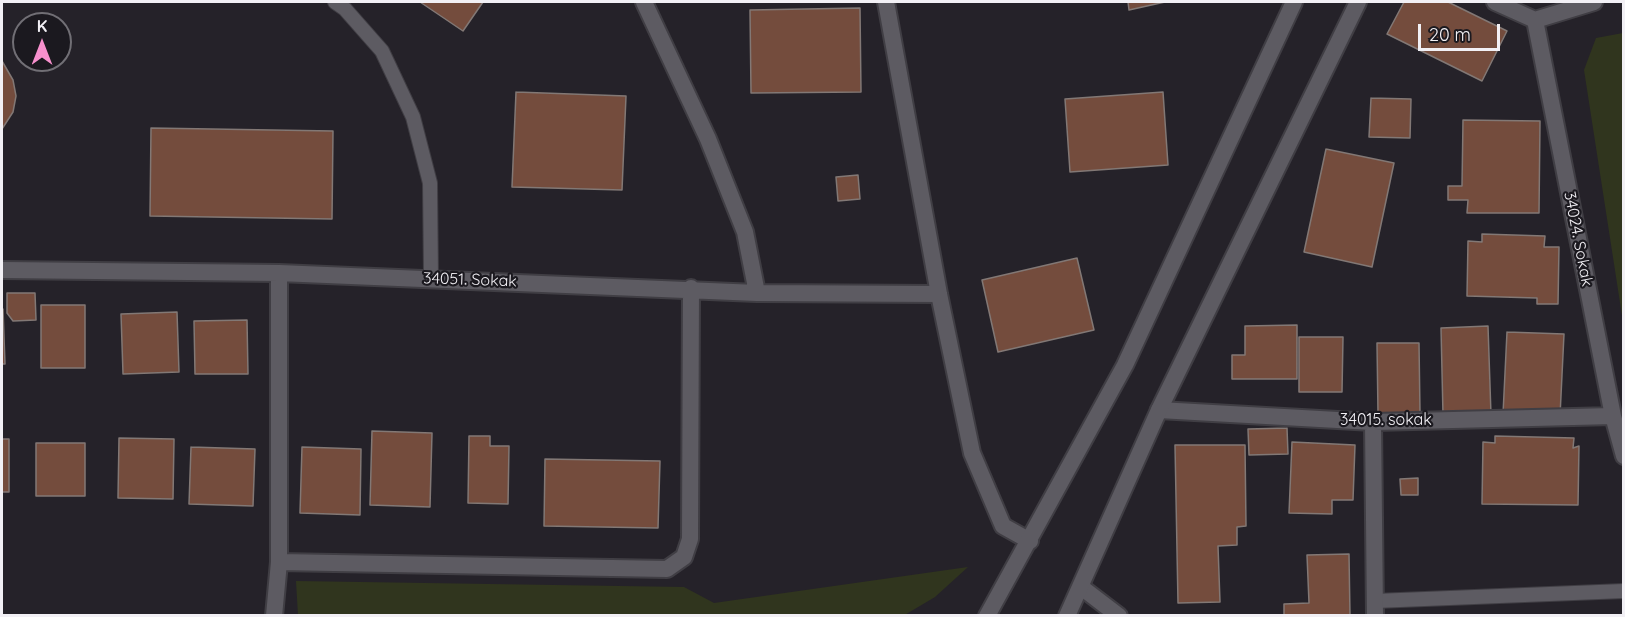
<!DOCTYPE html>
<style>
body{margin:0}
#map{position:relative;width:1625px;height:617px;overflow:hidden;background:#252229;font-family:Quicksand,sans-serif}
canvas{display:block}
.frame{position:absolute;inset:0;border:3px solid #f2f0f5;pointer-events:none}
.north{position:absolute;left:12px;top:12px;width:60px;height:60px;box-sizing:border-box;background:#1b191f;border:2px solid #716f75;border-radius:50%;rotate:0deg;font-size:16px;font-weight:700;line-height:24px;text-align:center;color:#f2f0f5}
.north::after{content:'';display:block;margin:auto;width:21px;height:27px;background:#f790cd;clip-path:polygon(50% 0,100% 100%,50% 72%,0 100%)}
.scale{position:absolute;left:1418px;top:24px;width:82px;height:27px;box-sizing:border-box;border:3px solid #f2f0f5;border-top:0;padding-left:8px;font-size:18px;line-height:21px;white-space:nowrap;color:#f2f0f5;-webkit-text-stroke:4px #1b191f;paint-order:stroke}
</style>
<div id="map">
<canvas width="1625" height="617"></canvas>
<div class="frame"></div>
<div class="north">K</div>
<div class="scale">20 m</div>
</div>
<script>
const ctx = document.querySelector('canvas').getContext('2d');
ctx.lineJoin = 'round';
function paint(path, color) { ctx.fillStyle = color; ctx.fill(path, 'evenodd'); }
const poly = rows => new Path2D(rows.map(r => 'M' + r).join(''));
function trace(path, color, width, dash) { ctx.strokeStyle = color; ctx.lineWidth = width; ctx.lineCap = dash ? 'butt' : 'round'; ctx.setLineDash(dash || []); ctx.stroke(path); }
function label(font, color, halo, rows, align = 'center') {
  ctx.font = font + ' Quicksand,sans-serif'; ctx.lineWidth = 4.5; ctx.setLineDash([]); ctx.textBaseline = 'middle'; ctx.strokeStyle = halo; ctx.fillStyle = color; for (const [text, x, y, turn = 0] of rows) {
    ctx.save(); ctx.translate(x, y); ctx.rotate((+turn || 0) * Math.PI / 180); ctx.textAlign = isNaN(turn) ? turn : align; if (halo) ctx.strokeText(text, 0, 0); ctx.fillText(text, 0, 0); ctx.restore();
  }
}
const green = poly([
 [1623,33,1624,33,1623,322,1584,70,1596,38],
 [968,567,935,597,903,616,298,615,296,581,684,587,714,603]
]);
const building = poly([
 [420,2,483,2,463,31,420,2],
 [1128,2,1165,2,1129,10,1128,2],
 [1404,2,1448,2,1507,31,1482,81,1387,34,1404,2],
 [860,8,861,92,751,93,750,10,860,8],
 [2,61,13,80,16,96,13,112,2,129,2,61],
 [516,92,626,96,622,190,512,187,516,92],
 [1163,92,1168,165,1070,172,1065,99,1163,92],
 [1371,98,1411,99,1410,138,1369,137,1371,98],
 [1463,120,1540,121,1539,213,1467,213,1468,200,1448,200,1448,186,1462,186,1463,120],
 [151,128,333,131,332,219,150,216,151,128],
 [1326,149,1394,163,1372,267,1304,252,1326,149],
 [858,175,860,199,838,201,836,177,858,175],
 [1482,234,1545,236,1544,247,1559,247,1558,304,1537,304,1537,298,1467,296,1468,241,1482,242,1482,234],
 [1077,258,1094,330,998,352,982,280,1077,258],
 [7,293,35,293,36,320,13,321,7,313,7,293],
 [41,305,85,305,85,368,41,368,41,305],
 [2,309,3,309,5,364,2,364,2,309],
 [177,312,179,372,123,374,121,314,177,312],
 [247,320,248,374,195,374,194,321,247,320],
 [1297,325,1297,379,1232,379,1232,355,1245,355,1245,326,1297,325],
 [1488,326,1491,415,1443,415,1441,328,1488,326],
 [1507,332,1564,334,1560,416,1503,414,1507,332],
 [1299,337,1343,337,1342,392,1299,392,1299,337],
 [1377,343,1419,343,1420,413,1378,414,1377,343],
 [1287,428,1288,454,1249,455,1248,429,1287,428],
 [372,431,432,433,430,507,370,505,372,431],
 [469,436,490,436,490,446,509,446,508,504,468,503,469,436],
 [1495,436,1574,438,1573,448,1579,446,1578,505,1482,504,1483,442,1495,443,1495,436],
 [119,438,174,439,173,499,118,498,119,438],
 [2,439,9,439,9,492,2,492,2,439],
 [1292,442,1355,445,1353,500,1332,500,1332,514,1289,513,1292,442],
 [36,443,85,443,85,496,36,496,36,443],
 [1175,445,1245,445,1246,526,1237,527,1237,545,1218,546,1220,602,1178,603,1175,445],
 [191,447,255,449,253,506,189,504,191,447],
 [302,447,361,449,360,515,300,513,302,447],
 [545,459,660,461,658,528,544,526,545,459],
 [1418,478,1418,495,1401,495,1400,479,1418,478],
 [1349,554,1350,616,1284,616,1284,604,1309,603,1307,555,1349,554]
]);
const service = poly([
 [335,2,345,9,382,51,413,117,430,183,431,278],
 [1375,601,1624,591]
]);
const minor = poly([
 [644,2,708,139,745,232,757,293],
 [886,2,939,294,972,453,1003,526,1030,541],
 [1495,2,1535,20,1594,2],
 [1535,20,1613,416,1624,456],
 [2,270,279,273,757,293,939,294],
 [1159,410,1373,422,1613,416],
 [1373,422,1375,616],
 [279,562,667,569,684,557,690,539,691,288],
 [1081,587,1119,616],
 [274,616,279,562,279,273]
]);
const tertiary = poly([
 [987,616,1125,365,1294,2],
 [1067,616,1159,410,1358,2]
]);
const streetNames = [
 ["34024. Sokak",1578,239,79],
 ["34051. Sokak",470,280,2],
 ["34015. sokak",1386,420]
];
paint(green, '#30351e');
paint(building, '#744c3d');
trace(building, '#827875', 1.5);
trace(service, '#403e44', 16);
trace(minor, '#403e44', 20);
trace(tertiary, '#403e44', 20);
trace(service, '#5d5b62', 14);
trace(minor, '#5d5b62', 16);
trace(tertiary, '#5d5b62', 16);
label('16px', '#f2f0f5', '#1b191f', streetNames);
</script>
